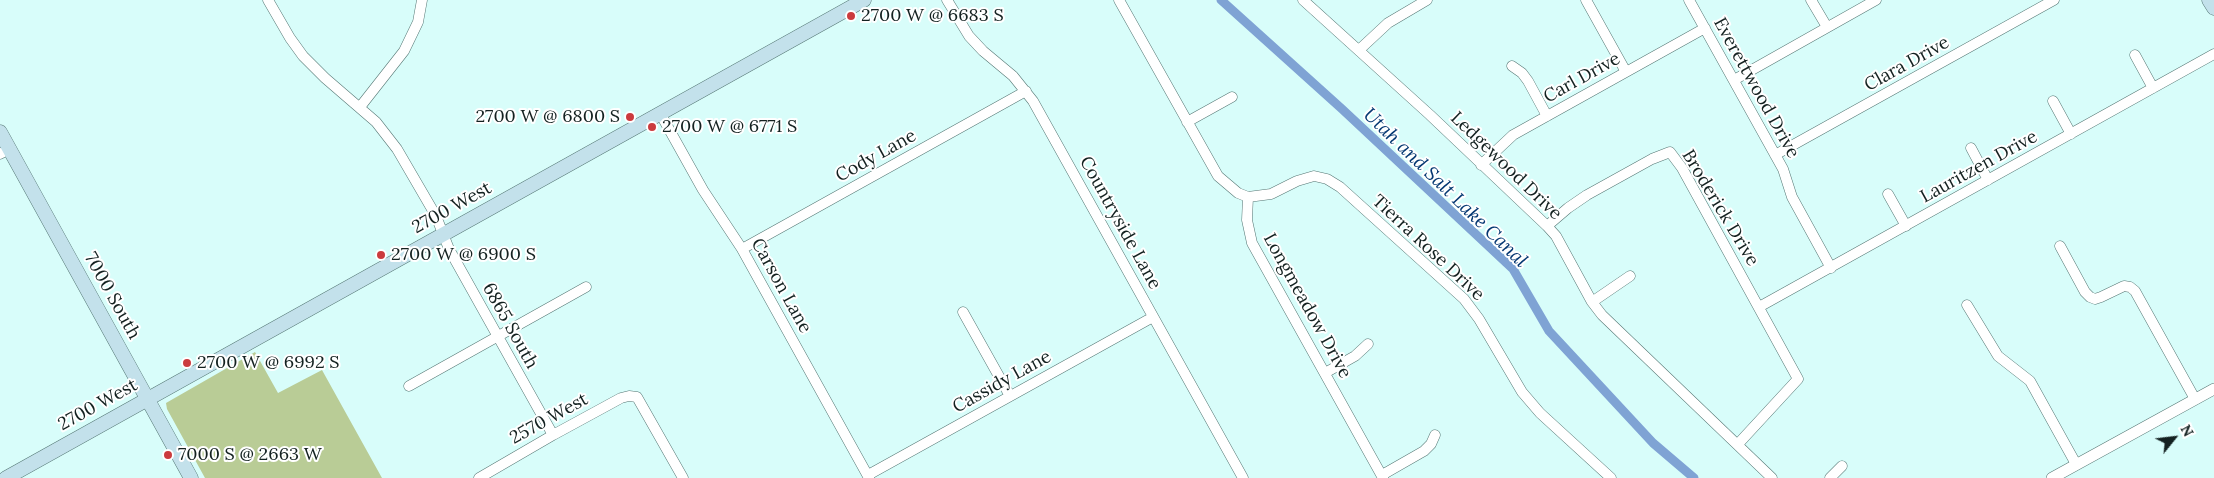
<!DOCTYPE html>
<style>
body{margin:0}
#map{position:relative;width:2214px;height:478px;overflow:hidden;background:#d8fdfa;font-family:Lora,serif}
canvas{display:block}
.north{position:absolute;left:2149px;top:413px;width:50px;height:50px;-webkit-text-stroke:4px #fff;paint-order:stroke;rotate:61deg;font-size:14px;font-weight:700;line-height:20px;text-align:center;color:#132120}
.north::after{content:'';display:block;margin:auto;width:18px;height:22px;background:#132120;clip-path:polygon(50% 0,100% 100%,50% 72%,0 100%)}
</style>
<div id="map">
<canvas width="2214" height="478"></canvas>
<div class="north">N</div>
</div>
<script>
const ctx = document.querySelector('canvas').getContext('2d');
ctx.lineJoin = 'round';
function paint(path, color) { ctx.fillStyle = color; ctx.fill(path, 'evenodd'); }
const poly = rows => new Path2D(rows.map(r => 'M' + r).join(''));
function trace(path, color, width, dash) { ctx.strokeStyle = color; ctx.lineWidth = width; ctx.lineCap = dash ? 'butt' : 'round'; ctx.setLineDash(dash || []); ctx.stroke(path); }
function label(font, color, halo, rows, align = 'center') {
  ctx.font = font + ' Lora,serif'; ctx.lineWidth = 4; ctx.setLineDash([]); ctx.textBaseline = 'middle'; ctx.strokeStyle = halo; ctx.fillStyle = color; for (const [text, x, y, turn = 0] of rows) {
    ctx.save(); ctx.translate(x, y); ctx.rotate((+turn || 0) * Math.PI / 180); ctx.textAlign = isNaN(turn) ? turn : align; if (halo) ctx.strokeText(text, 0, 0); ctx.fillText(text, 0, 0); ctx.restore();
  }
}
const green = poly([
 [255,352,278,393,322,370,382,478,205,478,167,409,166,403]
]);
const canal = poly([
 [1221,0,1342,109,1513,269,1549,331,1653,443,1694,478]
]);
const minor = poly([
 [268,0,290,38,303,56,325,78,376,122,397,149,436,216,449,249,553,435],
 [947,0,969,36,983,51,1013,76,1033,101,1243,478],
 [1119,0,1218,176,1238,193,1248,197,1247,220,1252,243,1383,478],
 [1303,0,1430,115,1547,226,1556,236,1592,302,1602,315,1772,478],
 [1586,0,1626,72],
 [1689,0,1783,169,1792,197,1831,268],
 [1811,0,1827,27],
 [1359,50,1388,23,1427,0],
 [2135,55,2153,88],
 [1512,66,1522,73,1528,81,1547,116],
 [1734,80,1876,0],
 [2053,101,2071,134],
 [360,107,404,51,418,22,422,0],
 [660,113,703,190,742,249,869,478],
 [1187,122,1232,97],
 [1971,148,1988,180],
 [0,154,9,149],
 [1775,155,2054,0],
 [1481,165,1513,135,1705,28],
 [1888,194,1906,226],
 [1248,197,1271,194,1297,181,1314,176,1327,179,1340,187,1464,299,1479,319,1522,392,1540,413,1611,478],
 [1547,226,1568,208,1587,195,1652,159,1670,152,1682,168,1798,379,1738,444],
 [2060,246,2085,292,2090,297,2095,299,2101,297,2124,286,2130,287,2135,291,2195,399],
 [742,249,1026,91],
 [1592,302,1630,276],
 [1967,305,1998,356,2030,381,2076,464],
 [1759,307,2214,54],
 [963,312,1010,396],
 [1325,373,1355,356,1368,344],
 [409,386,586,287],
 [868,475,1153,317],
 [1382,475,1424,451,1431,444,1435,435],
 [479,478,553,435,621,398,629,396,637,397,683,478],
 [1830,478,1842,466]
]);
const tertiary = poly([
 [2052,478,2214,389]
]);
const secondary = poly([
 [2209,0,2214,8],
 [0,132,191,478],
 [6,478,864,0]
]);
const markers = [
 [851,16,5,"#cb3b3e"],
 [630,117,5,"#cb3b3e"],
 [652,127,5,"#cb3b3e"],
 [381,255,5,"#cb3b3e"],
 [187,363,5,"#cb3b3e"],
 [168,455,5,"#cb3b3e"]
];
const poiNames = [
 ["2700 W @ 6683 S",861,16],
 ["2700 W @ 6800 S",620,117,"right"],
 ["2700 W @ 6771 S",662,127],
 ["2700 W @ 6900 S",391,255],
 ["2700 W @ 6992 S",197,363],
 ["7000 S @ 2663 W",178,455]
];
const streetNames = [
 ["Clara Drive",1907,64,-29],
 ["Carl Drive",1582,78,-29],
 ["Everettwood Drive",1756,88,61],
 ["Cody Lane",876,156,-29],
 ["Ledgewood Drive",1506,166,44],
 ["Lauritzen Drive",1979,167,-29],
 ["2700 West",452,208,-29],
 ["Broderick Drive",1720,208,59],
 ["Countryside Lane",1120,223,61],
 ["Tierra Rose Drive",1428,248,43],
 ["Carson Lane",781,286,61],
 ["7000 South",112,296,61],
 ["Longmeadow Drive",1307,306,61],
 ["6865 South",510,326,61],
 ["Cassidy Lane",1002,382,-29],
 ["2700 West",98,405,-29],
 ["2570 West",549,419,-29]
];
const waterNames = [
 ["Utah and Salt Lake Canal",1445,188,44]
];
paint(green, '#b9cc96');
trace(canal, '#7fa3d4', 9);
trace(minor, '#547673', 11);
trace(tertiary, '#547673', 12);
trace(secondary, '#547673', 15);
trace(minor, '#fff', 10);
trace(tertiary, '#fff', 11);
trace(secondary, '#c3e1eb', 14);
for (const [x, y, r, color] of markers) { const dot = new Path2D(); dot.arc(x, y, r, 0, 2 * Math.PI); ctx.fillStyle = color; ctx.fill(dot); trace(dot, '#fff', 2); }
label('18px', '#132120', '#fff', poiNames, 'left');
label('18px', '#132120', '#fff', streetNames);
label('italic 19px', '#053872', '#fff', waterNames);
</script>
